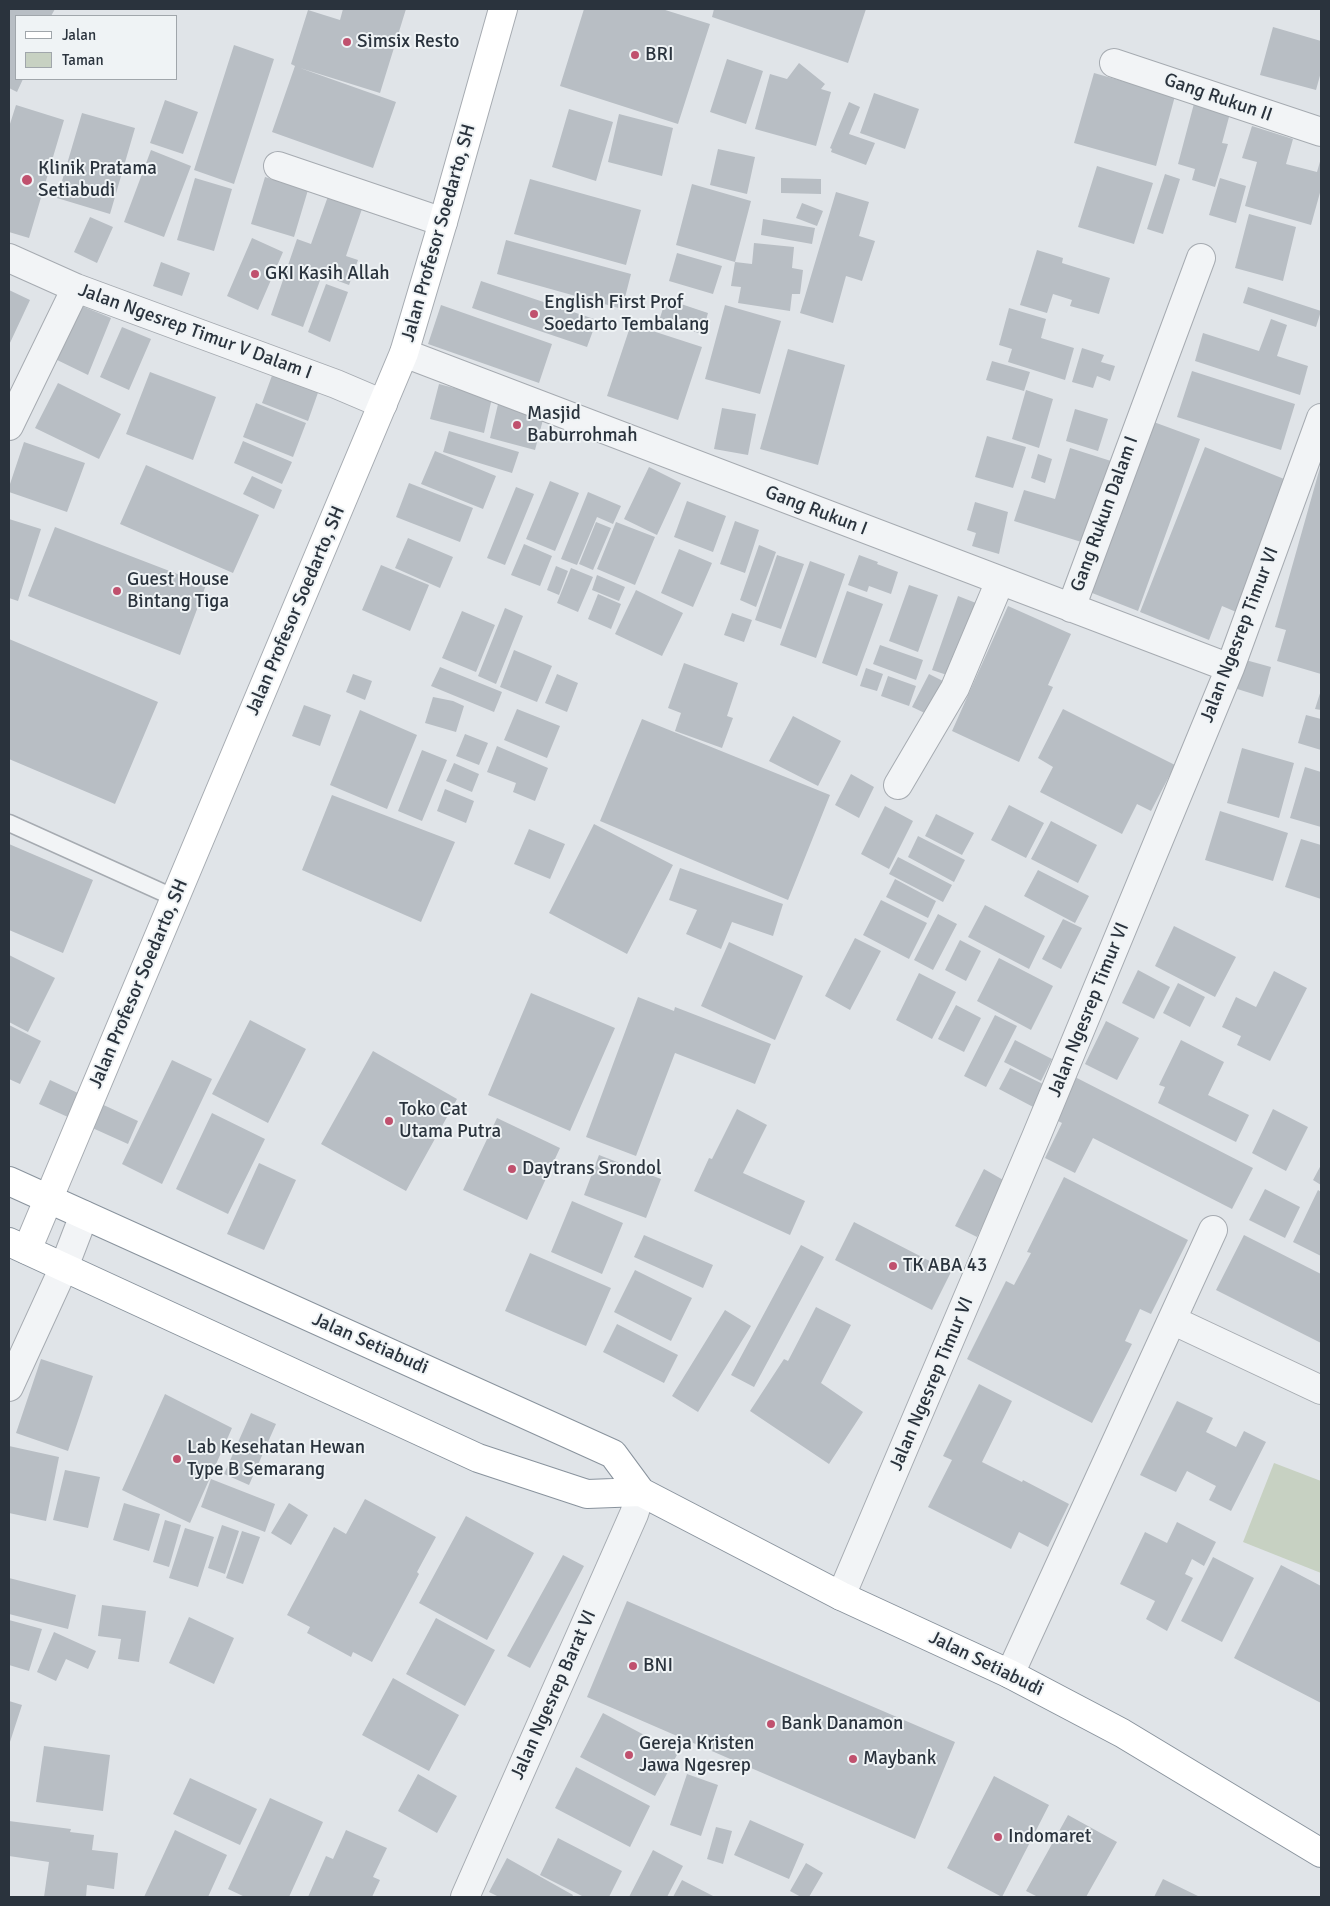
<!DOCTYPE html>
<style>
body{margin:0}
#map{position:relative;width:1330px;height:1906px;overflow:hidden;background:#e0e4e8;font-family:Signika,sans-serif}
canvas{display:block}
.frame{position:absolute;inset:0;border:10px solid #2a333d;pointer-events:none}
.legend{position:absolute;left:15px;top:15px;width:162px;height:65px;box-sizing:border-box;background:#eff3f5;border:1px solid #a0a6ab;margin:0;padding:6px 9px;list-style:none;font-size:15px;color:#2a333d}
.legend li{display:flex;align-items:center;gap:10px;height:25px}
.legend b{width:25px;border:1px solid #a0a6ab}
</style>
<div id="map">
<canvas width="1330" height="1906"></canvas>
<div class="frame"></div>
<ul class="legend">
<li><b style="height:6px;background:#fff"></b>Jalan</li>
<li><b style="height:14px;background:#c7d1c2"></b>Taman</li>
</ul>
</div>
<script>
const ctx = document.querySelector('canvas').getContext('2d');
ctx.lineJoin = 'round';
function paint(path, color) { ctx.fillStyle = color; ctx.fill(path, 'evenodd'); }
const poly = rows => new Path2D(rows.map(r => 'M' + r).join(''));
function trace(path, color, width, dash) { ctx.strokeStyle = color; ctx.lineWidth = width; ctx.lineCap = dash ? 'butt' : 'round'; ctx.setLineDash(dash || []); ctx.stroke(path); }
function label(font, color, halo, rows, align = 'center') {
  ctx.font = font + ' Signika,sans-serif'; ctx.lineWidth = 4; ctx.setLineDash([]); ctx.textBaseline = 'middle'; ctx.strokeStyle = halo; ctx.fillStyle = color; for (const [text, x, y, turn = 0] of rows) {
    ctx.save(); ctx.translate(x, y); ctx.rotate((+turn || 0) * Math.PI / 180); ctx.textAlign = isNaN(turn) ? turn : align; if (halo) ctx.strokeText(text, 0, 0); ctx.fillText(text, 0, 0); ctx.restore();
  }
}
const green = poly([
 [1274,1463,1321,1481,1321,1573,1243,1542]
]);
const building = poly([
 [9,9,55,9,51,16,16,16,16,79,23,79,17,92,9,88],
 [343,9,406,9,380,93,300,68,396,102,373,168,272,132,295,66,291,64,308,10,340,20],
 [584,9,662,9,710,24,678,124,560,86],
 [714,9,866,9,848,63,712,17],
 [1273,27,1321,41,1321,72,1316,90,1260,75],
 [234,45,274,59,234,184,194,170],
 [727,59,763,71,746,124,710,112],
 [799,63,825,84,821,89,831,92,816,146,755,129,770,74,787,79],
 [1094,73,1175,96,1156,166,1074,143],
 [874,93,919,109,905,149,860,133],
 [1196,96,1232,106,1222,143,1228,144,1215,187,1192,180,1195,169,1178,164],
 [165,100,198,112,183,154,150,143],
 [849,102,860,107,849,134,875,143,866,165,831,152,832,149,830,148],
 [16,105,64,120,29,238,9,232,9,127],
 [569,109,613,122,596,181,552,167],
 [82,113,135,128,110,214,57,198],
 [619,114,673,128,662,176,608,162],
 [1252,126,1293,139,1286,164,1317,172,1321,158,1321,189,1311,225,1245,206,1257,162,1242,158],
 [718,149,755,157,747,194,710,185],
 [151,150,191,166,164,237,124,222],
 [1097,166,1153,183,1134,244,1078,227],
 [1165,174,1180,179,1163,234,1147,229],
 [265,177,308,190,294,237,251,224],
 [195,178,232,189,214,251,177,240],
 [781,178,821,179,821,194,781,193],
 [1220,178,1246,186,1236,223,1209,215],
 [530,179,641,210,626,265,514,234],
 [692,184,751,201,735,262,676,245],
 [332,185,366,197,346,256,358,260,349,285,322,275,303,327,271,315,297,239,311,244],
 [836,192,869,202,859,236,875,241,862,281,846,276,833,323,800,313],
 [802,203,823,211,817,226,796,218],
 [1249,214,1296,227,1283,281,1235,268],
 [90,217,113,227,97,263,74,252],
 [763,219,815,228,812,244,761,235],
 [252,238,283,252,258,310,227,296],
 [506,240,631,274,622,309,497,274],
 [754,243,794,247,792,268,803,270,800,294,792,294,790,311,738,303,741,287,731,286,735,262,752,264],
 [1037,250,1063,258,1062,263,1110,278,1099,314,1070,306,1072,300,1053,294,1047,313,1020,305],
 [677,253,722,266,713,294,669,281],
 [161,262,190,273,182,296,153,286],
 [481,281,597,320,587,347,472,308],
 [326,284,348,292,330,342,308,332],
 [1248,287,1321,311,1316,327,1243,303],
 [9,290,30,300,9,345],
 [666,299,708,313,702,334,659,321],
 [77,304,111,318,88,375,53,358],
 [441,305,552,344,539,383,428,344],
 [725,305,781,321,760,394,705,379],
 [1009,308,1046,319,1041,338,1074,348,1065,380,1008,362,1012,349,999,345],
 [1271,319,1287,325,1277,356,1308,366,1300,395,1195,361,1203,333,1259,351],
 [631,324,702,347,678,420,607,396],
 [122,327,151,339,129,390,100,377],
 [1082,348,1104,355,1101,362,1115,366,1110,381,1097,376,1093,388,1072,382],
 [788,349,845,365,818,465,760,449],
 [992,361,1030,372,1024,391,986,380],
 [274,370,320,387,308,421,262,403],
 [1192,371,1295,404,1281,450,1177,417],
 [150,372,216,397,193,460,126,434],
 [58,383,121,414,99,459,35,428],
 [439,384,492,398,484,433,430,419],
 [1026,390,1053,399,1039,448,1012,439],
 [499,400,545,412,535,450,490,438],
 [256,403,306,423,293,457,243,437],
 [722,408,756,414,748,455,714,449],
 [1075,409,1108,419,1098,451,1066,441],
 [1151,421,1200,439,1138,611,1087,591],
 [449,431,519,452,512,473,443,452],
 [987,436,1026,447,1013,488,975,477],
 [243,441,292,462,282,484,234,463],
 [24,442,85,463,67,512,9,492,9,487],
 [1205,447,1294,483,1241,614,1222,606,1209,640,1140,612],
 [1070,448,1111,461,1091,545,1014,521,1024,490,1055,499],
 [435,451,496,476,483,509,421,484],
 [1038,454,1052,459,1045,483,1031,478],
 [1321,464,1321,674,1277,661,1286,630,1275,627],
 [146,465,259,515,233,573,120,524],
 [649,467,681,483,657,535,624,519],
 [252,476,282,490,274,509,243,494],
 [550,481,579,493,555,551,526,539],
 [409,483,473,508,460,542,396,517],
 [516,487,534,494,505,565,487,558],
 [588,492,621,506,613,524,597,517,577,565,561,559],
 [687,501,726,516,713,552,674,537],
 [975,502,1008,512,999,554,972,546,976,533,967,530],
 [9,519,41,529,18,601,9,598],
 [735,521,759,530,745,573,720,564],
 [596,522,611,528,593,570,579,564],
 [616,522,655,537,635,585,597,569],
 [55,527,206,585,180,655,28,596],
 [408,538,453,557,440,588,395,568],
 [524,544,552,556,540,586,511,575],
 [759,545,776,552,756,607,740,600],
 [679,549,712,563,693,607,661,593],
 [777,555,804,564,781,629,755,620],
 [859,555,878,562,877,564,898,572,891,594,869,586,867,592,848,585],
 [810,561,845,574,816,658,780,645],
 [381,565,429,585,410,631,362,610],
 [556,566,568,571,559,595,547,590],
 [571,568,593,577,578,612,557,603],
 [597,575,625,587,619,601,592,590],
 [909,585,938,595,918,652,889,641],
 [636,590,683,613,662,656,615,634],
 [847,591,883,604,857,676,822,663],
 [598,594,621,604,611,629,588,619],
 [958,596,976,603,950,676,932,670],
 [1008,606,1071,634,1048,685,1053,687,1019,762,952,731],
 [505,608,523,616,496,684,478,676],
 [462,611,495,625,476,672,442,658],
 [732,613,752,620,744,642,724,635],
 [9,639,158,702,115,804,9,759],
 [880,645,923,660,916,680,873,664],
 [514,650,552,666,537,702,500,687],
 [1242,659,1271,667,1263,697,1234,688],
 [684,663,738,683,727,716,733,718,722,748,675,731,681,713,668,708],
 [440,667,502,692,494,712,431,686],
 [866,668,883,674,877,691,860,686],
 [353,674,372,681,365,700,346,692],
 [557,674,578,683,567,712,545,703],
 [929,674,945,682,929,715,912,707],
 [888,676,916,686,909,706,881,696],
 [1321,690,1321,710,1315,709],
 [433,697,453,701,464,706,456,732,425,723],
 [304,705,331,715,320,746,292,736],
 [517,709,560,726,547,758,504,740],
 [1063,709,1175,765,1151,811,1137,804,1122,834,1040,792,1053,767,1038,758],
 [360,710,417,735,387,809,330,785],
 [1306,715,1321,719,1321,750,1298,743],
 [793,716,841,741,818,786,769,761],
 [642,719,830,795,788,900,600,821],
 [465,734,488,743,479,765,456,756],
 [497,746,548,768,535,801,513,792,516,783,487,772],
 [1242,748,1294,763,1279,818,1227,803],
 [422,750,447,760,422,821,398,811],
 [454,763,479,774,472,792,446,781],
 [1305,767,1321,772,1321,827,1290,818],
 [851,774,874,787,859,818,835,805],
 [445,789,474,801,466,823,437,811],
 [332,795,455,842,421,922,302,870],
 [1009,805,1044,823,1026,858,991,840],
 [885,806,913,821,889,869,861,854],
 [1220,811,1288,833,1273,881,1205,860],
 [936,814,974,833,962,855,925,836],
 [1051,821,1097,845,1078,883,1031,859],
 [594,824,673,865,627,954,549,913],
 [529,829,565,844,550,879,514,864],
 [918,836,965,860,954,882,908,857],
 [1301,839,1321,845,1321,899,1285,887],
 [9,844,93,880,63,953,9,930],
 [898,857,952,885,943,902,889,874],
 [680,868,783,904,773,936,732,922,721,949,686,934,697,910,669,900],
 [1038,870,1089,896,1075,923,1024,896],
 [895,879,936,901,928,918,886,897],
 [881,900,927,923,909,959,863,935],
 [985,905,1045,936,1029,969,968,937],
 [938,914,957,924,933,970,914,960],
 [1063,919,1082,928,1061,969,1042,959],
 [1174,926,1236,957,1215,997,1155,966],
 [855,938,881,951,850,1010,825,996],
 [960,940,981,951,966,981,945,970],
 [729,942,803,976,775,1040,701,1006],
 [9,955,55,978,28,1032,9,1022],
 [999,958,1053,986,1031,1030,977,1001],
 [1138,970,1170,987,1154,1019,1122,1003],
 [1274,971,1307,988,1270,1061,1237,1045,1241,1036,1222,1027,1236,997,1256,1007],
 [919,973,956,992,932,1039,896,1020],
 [1178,983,1205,997,1190,1027,1163,1013],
 [531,993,615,1028,570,1131,488,1095],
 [638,997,674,1011,675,1007,771,1044,755,1084,675,1053,636,1156,586,1137],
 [956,1005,981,1018,964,1052,938,1039],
 [995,1015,1017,1026,986,1087,964,1076],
 [250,1020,306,1049,268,1123,212,1094],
 [1106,1021,1139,1038,1117,1080,1085,1064],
 [9,1025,41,1041,20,1084,9,1079],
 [1015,1040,1052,1059,1041,1081,1004,1062],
 [1181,1040,1224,1062,1208,1095,1249,1115,1236,1142,1158,1103,1165,1087,1159,1085],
 [373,1051,457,1099,406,1191,321,1144],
 [172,1060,212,1079,162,1184,122,1164],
 [1010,1068,1049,1087,1037,1109,999,1089],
 [1075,1077,1253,1168,1232,1209,1093,1138,1075,1173,1045,1158,1062,1123,1054,1119],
 [50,1080,138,1121,128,1144,39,1104],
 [737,1109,767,1125,743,1173,805,1201,790,1235,694,1191,709,1158,712,1159],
 [1273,1109,1308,1127,1286,1171,1252,1153],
 [212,1113,265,1139,228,1214,176,1189],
 [497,1118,560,1148,527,1220,463,1190],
 [599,1155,661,1179,646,1218,584,1195],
 [259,1163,296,1180,264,1250,227,1234],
 [1321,1165,1321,1185,1313,1180],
 [984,1169,1005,1181,977,1237,955,1226],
 [1064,1177,1188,1240,1151,1314,1140,1309,1125,1341,1132,1344,1092,1423,967,1359,1006,1281,1014,1285,1031,1253,1027,1252],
 [1265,1189,1300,1207,1285,1238,1249,1220],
 [1318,1190,1321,1192,1321,1256,1293,1242],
 [572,1201,623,1223,602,1274,551,1252],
 [854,1222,951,1272,932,1310,835,1260],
 [644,1235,713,1265,703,1288,634,1257],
 [1244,1235,1321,1274,1321,1343,1216,1290],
 [801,1245,824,1257,754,1387,731,1375],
 [530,1253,611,1288,586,1346,505,1311],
 [635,1270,692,1298,671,1341,614,1312],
 [816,1307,851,1325,821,1383,863,1412,829,1464,750,1411,784,1359,788,1361],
 [725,1310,751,1326,698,1412,672,1396],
 [617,1324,678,1355,664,1383,603,1352],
 [41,1359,93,1376,68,1451,16,1433],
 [979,1384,1012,1401,982,1462,1022,1482,1023,1480,1069,1504,1048,1547,1019,1532,1011,1549,928,1507,952,1460,943,1456],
 [165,1394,232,1428,190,1523,122,1490],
 [1177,1401,1213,1418,1206,1432,1236,1447,1244,1431,1266,1442,1231,1511,1209,1500,1216,1486,1187,1471,1176,1492,1140,1475],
 [251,1413,276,1424,249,1485,224,1474],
 [9,1446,59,1457,46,1521,9,1513],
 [65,1470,100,1477,88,1528,53,1520],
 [211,1479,275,1504,265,1532,201,1507],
 [365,1499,436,1537,417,1572,419,1574,372,1662,353,1652,351,1657,307,1633,310,1627,287,1615,334,1527,346,1534],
 [124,1503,160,1514,149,1551,113,1540],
 [289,1503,308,1515,291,1545,271,1533],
 [466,1516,534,1553,487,1640,419,1603],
 [165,1520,181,1525,169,1567,153,1562],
 [1177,1522,1216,1542,1204,1566,1192,1559,1185,1574,1193,1578,1167,1631,1146,1619,1155,1601,1120,1584,1145,1532,1167,1543],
 [222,1525,239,1531,225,1574,208,1568],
 [185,1528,214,1537,198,1587,169,1578],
 [242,1531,260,1537,243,1584,226,1578],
 [563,1555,584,1566,530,1668,507,1656],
 [1213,1557,1254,1578,1222,1642,1181,1621],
 [1281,1565,1321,1586,1321,1703,1234,1658],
 [9,1578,76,1595,68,1629,9,1614],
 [627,1601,955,1742,915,1839,587,1697],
 [102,1605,146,1611,139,1662,118,1659,121,1639,98,1636],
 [189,1617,234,1638,214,1684,169,1663],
 [436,1618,495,1650,465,1706,406,1674],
 [9,1620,42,1629,29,1671,9,1665],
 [54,1632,96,1651,88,1669,66,1659,56,1681,37,1672],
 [393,1678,459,1715,429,1771,362,1735],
 [9,1701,22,1705,9,1745],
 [603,1713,678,1753,655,1796,580,1757],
 [44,1746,110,1755,103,1811,36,1802],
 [576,1767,650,1806,630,1847,555,1808],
 [418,1774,457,1796,437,1833,398,1811],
 [687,1774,718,1785,701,1836,670,1825],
 [994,1776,1049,1805,1002,1897,947,1868],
 [190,1778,257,1809,240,1845,173,1814],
 [270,1798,323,1822,289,1897,245,1897,228,1889],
 [1068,1815,1117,1842,1086,1897,1038,1897,1026,1891],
 [750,1820,804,1844,789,1879,734,1855],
 [9,1821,71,1829,70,1832,94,1835,92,1850,118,1853,114,1889,87,1885,86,1897,44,1897,49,1862,9,1856],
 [716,1827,732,1831,723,1864,707,1859],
 [175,1830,227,1855,208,1897,144,1897],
 [346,1830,387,1848,373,1877,380,1880,372,1897,308,1897,326,1856,333,1859],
 [558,1838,622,1871,609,1897,584,1897,540,1875],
 [653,1850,683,1866,667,1897,629,1897],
 [507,1858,573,1895,572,1897,499,1897,489,1892],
 [806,1863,823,1873,809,1897,801,1897,790,1891],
 [1163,1879,1200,1897,1154,1897],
 [682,1880,715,1897,673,1897]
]);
const lane = poly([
 [9,823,175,898]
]);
const street = poly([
 [1114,63,1321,132],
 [278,166,443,222],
 [9,258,76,288,336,384,383,404],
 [404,353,1230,668],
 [9,426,76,288],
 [1071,608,1201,258],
 [898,785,955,688,1000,581],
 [1172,1320,1321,1390],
 [9,1387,64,1267,84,1215],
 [841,1596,1036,1137,1230,668,1321,418],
 [1010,1674,1213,1230],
 [465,1897,634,1514,641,1492]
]);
const secondary = poly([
 [27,1250,404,353,443,222,503,9]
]);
const highway = poly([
 [9,1181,613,1454,641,1492,841,1596,1010,1674,1122,1733,1321,1853],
 [9,1242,478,1458,587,1494,641,1492]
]);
const markers = [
 [347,42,5,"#c0516e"],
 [635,55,5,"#c0516e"],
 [27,180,6,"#c0516e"],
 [255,274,5,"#c0516e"],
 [534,314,5,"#c0516e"],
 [517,425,5,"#c0516e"],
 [117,591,5,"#c0516e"],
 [389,1121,5,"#c0516e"],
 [512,1169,5,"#c0516e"],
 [893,1266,5,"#c0516e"],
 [177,1459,5,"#c0516e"],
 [633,1666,5,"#c0516e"],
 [771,1724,5,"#c0516e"],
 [629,1755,5,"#c0516e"],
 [853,1759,5,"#c0516e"],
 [998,1837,5,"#c0516e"]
];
const poiNames = [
 ["Simsix Resto",357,42],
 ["BRI",645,55],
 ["Klinik Pratama",38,169],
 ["Setiabudi",38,191],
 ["GKI Kasih Allah",265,274],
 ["English First Prof",544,303],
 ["Soedarto Tembalang",544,325],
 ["Masjid",527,414],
 ["Baburrohmah",527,436],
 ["Guest House",127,580],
 ["Bintang Tiga",127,602],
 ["Toko Cat",399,1110],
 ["Utama Putra",399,1132],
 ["Daytrans Srondol",522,1169],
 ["TK ABA 43",903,1266],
 ["Lab Kesehatan Hewan",187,1448],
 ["Type B Semarang",187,1470],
 ["BNI",643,1666],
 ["Bank Danamon",781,1724],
 ["Gereja Kristen",639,1744],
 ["Jawa Ngesrep",639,1766],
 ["Maybank",863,1759],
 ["Indomaret",1008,1837]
];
const streetNames = [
 ["Gang Rukun II",1218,98,19],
 ["Jalan Profesor Soedarto, SH",439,233,-74],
 ["Jalan Ngesrep Timur V Dalam I",195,332,20],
 ["Gang Rukun I",816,511,21],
 ["Gang Rukun Dalam I",1105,514,-70],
 ["Jalan Profesor Soedarto, SH",296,611,-67],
 ["Jalan Ngesrep Timur VI",1240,635,-69],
 ["Jalan Profesor Soedarto, SH",139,984,-67],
 ["Jalan Ngesrep Timur VI",1089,1010,-68],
 ["Jalan Setiabudi",370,1344,24],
 ["Jalan Ngesrep Timur VI",932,1384,-67],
 ["Jalan Setiabudi",986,1664,26],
 ["Jalan Ngesrep Barat VI",554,1695,-66]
];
paint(green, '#c7d1c2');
paint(building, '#b8bec4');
trace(lane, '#a6abb1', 19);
trace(street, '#a6abb1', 30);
trace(secondary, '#a6abb1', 30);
trace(highway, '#89939d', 30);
trace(lane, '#f2f4f6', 16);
trace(street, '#f2f4f6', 28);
trace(secondary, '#fff', 28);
trace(highway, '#fff', 28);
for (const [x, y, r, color] of markers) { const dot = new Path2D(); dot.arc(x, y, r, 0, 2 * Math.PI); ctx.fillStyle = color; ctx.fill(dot); trace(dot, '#eff3f5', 2); }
label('19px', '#2a333d', '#eff3f5', poiNames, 'left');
label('19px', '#2a333d', '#eff3f5', streetNames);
</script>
